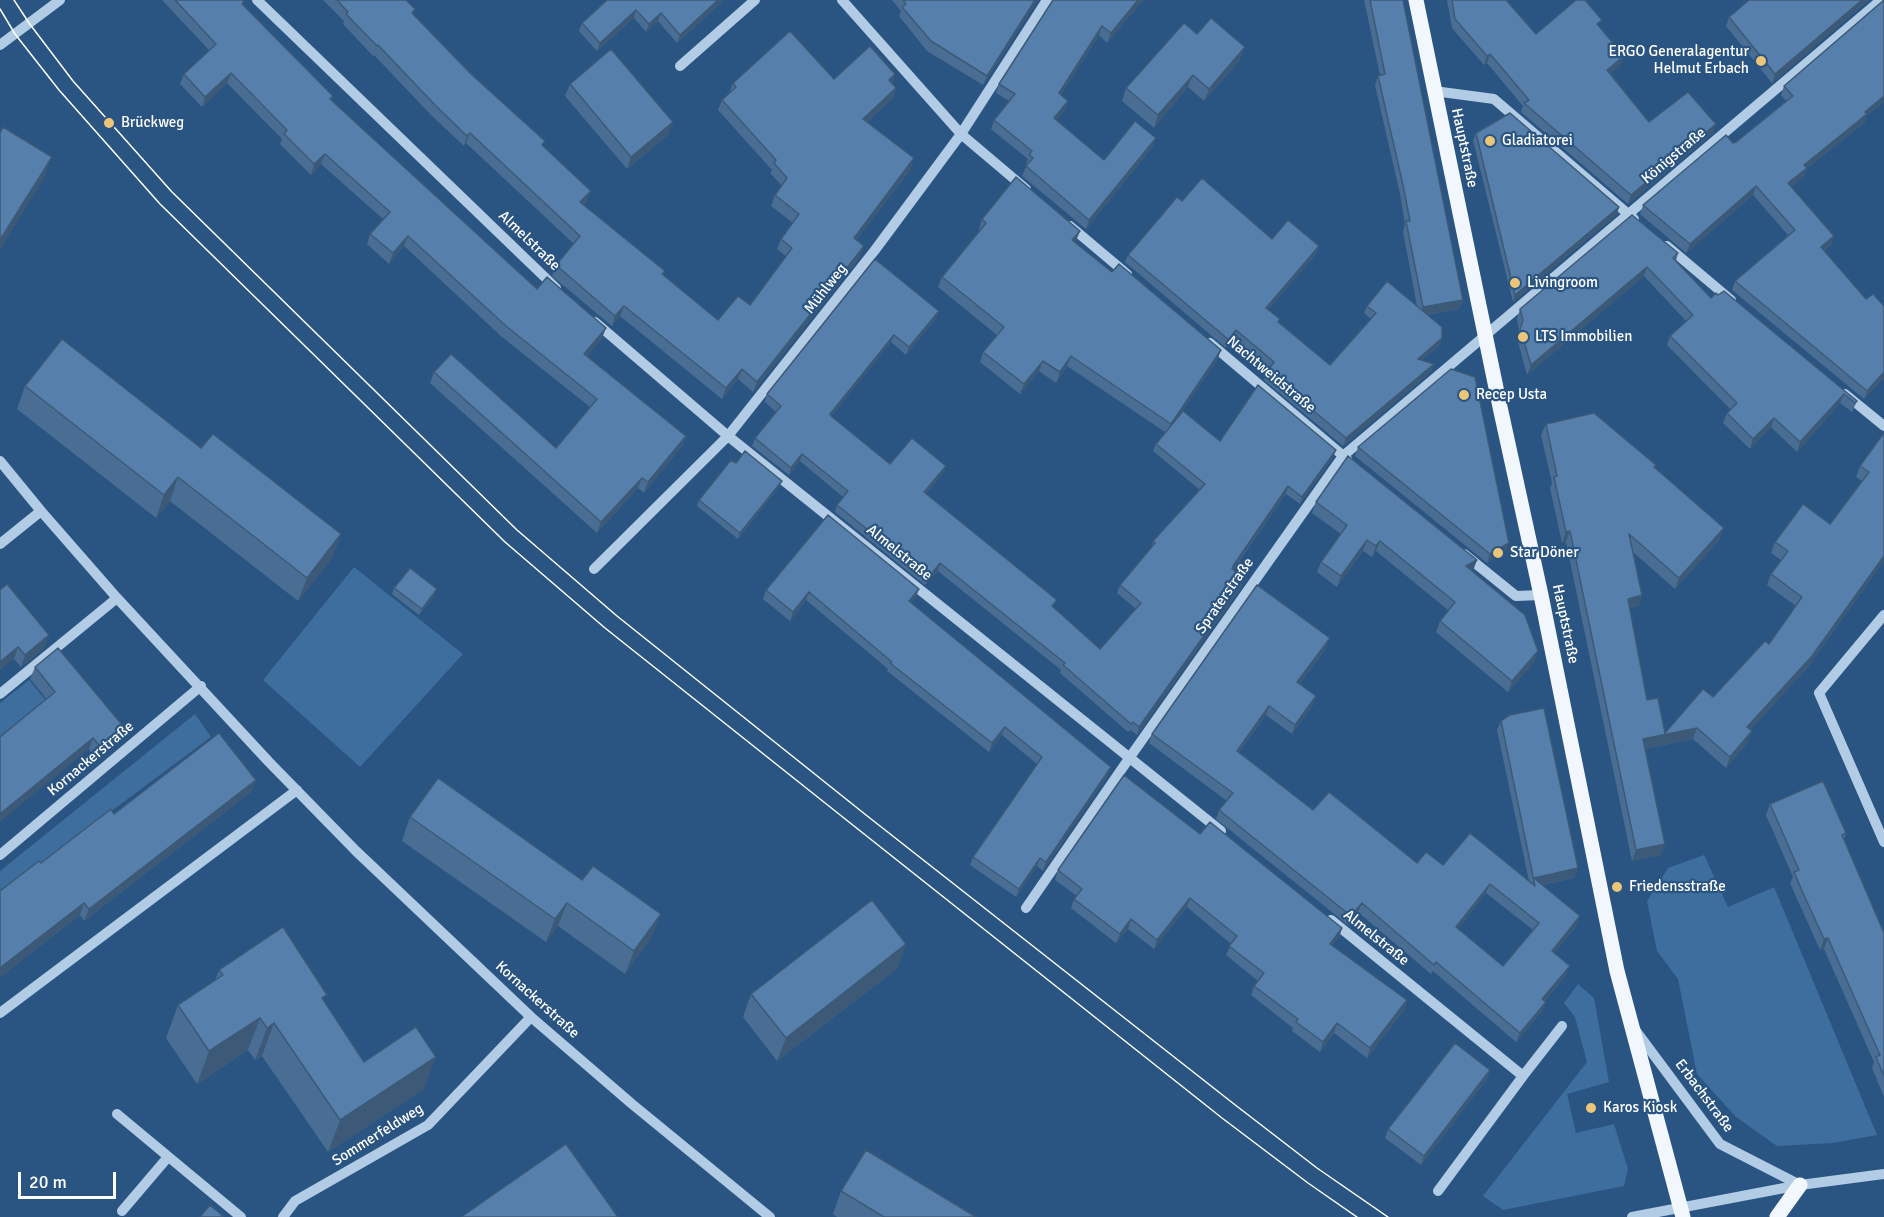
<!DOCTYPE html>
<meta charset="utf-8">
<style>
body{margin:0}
#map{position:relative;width:1884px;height:1217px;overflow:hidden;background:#2a5481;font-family:Signika,sans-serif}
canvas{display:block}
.scale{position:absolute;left:18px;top:1172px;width:98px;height:27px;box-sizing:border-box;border:3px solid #fff;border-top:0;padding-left:8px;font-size:18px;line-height:21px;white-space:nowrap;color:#fff;-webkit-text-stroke:4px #2a5481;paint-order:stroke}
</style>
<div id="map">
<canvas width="1884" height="1217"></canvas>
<div class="scale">20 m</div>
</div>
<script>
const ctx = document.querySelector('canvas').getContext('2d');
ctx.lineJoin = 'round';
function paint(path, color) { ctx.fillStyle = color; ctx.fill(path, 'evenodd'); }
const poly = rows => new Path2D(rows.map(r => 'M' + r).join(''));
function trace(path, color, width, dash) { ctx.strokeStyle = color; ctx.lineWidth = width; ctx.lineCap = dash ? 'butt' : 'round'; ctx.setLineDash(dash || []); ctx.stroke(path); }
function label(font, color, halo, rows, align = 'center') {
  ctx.font = font + ' Signika,sans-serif'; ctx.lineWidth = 4.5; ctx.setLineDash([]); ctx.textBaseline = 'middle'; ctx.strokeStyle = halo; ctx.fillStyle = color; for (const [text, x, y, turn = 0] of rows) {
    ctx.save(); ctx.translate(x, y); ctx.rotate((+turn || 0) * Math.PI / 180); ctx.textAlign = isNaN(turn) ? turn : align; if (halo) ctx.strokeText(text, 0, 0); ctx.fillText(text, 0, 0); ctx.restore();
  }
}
const green = poly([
 [354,567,463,654,360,767,263,680],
 [29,680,48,703,0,742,0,703],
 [195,714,211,737,0,894,0,871],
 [1704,855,1728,907,1774,887,1877,1135,1833,1143,1777,1146,1736,1117,1697,1074,1678,979,1657,951,1647,901,1668,868],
 [1578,984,1594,998,1609,1082,1567,1094,1576,1133,1614,1124,1628,1169,1624,1186,1503,1210,1483,1196,1587,1062,1575,1017,1564,1003]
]);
const minor = poly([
 [257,0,556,288],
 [842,0,961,134,1026,189],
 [0,45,60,0],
 [680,66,755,0],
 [1434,91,1494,99,1634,219],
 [1070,226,1127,274],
 [1667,246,1731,300],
 [595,322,728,436,1221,831],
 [1210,343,1347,459],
 [1845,394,1884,426],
 [0,461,41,511,117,598,269,762,356,851,531,1017,632,1104,770,1217],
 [0,544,41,511],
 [1464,554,1516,596,1541,595],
 [594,569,728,436,875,250,961,134,1047,0],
 [1884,615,1819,693,1884,842],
 [0,694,117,598],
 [0,855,201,686],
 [1026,908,1130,757,1343,456,1881,0],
 [1331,920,1523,1076,1562,1026],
 [0,1013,297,790],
 [1636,1031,1720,1144,1800,1185],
 [117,1114,241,1217],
 [1438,1191,1523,1076],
 [122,1211,168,1157],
 [283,1217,295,1201,428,1125,531,1017],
 [1632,1217,1800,1185,1884,1174]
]);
const major = poly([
 [1416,0,1500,407,1541,595,1617,971,1683,1217],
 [1777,1217,1800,1185]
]);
const tram = poly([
 [14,0,29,23,73,81,172,192,517,530,617,616,866,815,1234,1104,1317,1168,1388,1217],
 [0,9,15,34,59,90,160,204,505,542,605,628,854,826,1222,1118,1308,1183,1357,1217]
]);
const wall = poly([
 [162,0,242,0,243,4,333,96,331,100,537,289,602,338,587,356,686,436,682,446,644,493,638,488,597,533,430,383,434,372,556,448,590,407,502,337,404,246,389,264,367,244,370,234,383,219,321,164,311,175,280,144,282,139,227,83,202,107,180,84,184,74,209,50],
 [323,0,406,0,413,14,543,146,587,201,584,205,665,271,663,275,718,320,750,305,786,256,777,249,781,239,793,223,771,206,775,195,782,186,770,173,772,170,718,110,722,100,729,93,733,83,834,79,895,74,892,83,896,88,893,98,867,122,911,169,856,240,860,257,753,392,738,379,722,399,620,316,612,326,552,276,556,265,574,244,466,143,464,146,432,116,374,55,373,56,343,24,344,21],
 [607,0,724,0,677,43,658,21,646,32,634,18,597,51,579,31,582,23],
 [892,0,1038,0,983,85,927,51,899,16,901,11],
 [1053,0,1143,0,1107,43,1099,35,1061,95,1065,110,1056,120,1104,160,1156,138,1152,148,1086,229,1022,176,1027,165,1026,164,1028,159,991,129,994,120,1009,101,996,93,999,84],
 [1364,0,1403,0,1463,300,1459,309,1427,315,1442,338,1439,346,1422,360,1434,364,1431,372,1343,446,1264,380,1269,369,1233,338,1226,348,1125,262,1128,255,1182,201,1272,239,1319,246,1316,254,1268,310,1279,322,1330,365,1371,319,1364,313,1367,306,1417,306,1403,231,1405,225,1400,194,1375,85,1378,76,1380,75],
 [1447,0,1506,0,1536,34,1599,27,1624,56,1620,65,1610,74,1649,122,1713,133,1628,204,1521,112,1523,106,1487,63,1484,65,1452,28],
 [1869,0,1772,83,1726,26,1729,17],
 [1197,34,1240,60,1204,101,1188,87,1154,128,1122,101,1126,88],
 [570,84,669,134,627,169,565,96],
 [1784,86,1866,117,1864,123,1806,169,1804,177,1791,187,1834,236,1831,245,1824,250,1866,299,1884,306,1884,378,1864,399,1732,290,1735,281,1788,235,1753,195,1686,253,1640,214,1643,205,1733,143,1736,142,1786,101,1781,95],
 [1476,133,1619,207,1617,214,1513,302,1473,140],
 [982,219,1076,241,1075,242,1112,272,1221,350,1217,360,1180,414,1220,441,1333,457,1300,504,1286,494,1233,570,1242,586,1137,735,1130,730,1128,732,1060,673,1061,670,938,571,925,585,835,512,837,505,843,497,800,461,789,475,752,446,755,438,776,412,765,402,767,394,939,311,936,318,906,355,891,342,831,416,890,464,946,466,943,473,926,494,1100,649,1136,609,1117,593,1120,585,1151,549,1153,541,1200,490,1153,451,1156,444,1165,432,1067,366,1056,383,1039,371,1020,394,980,362,983,352,997,335,938,287,942,277,980,230,979,229],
 [1678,253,1676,261,1711,298,1857,401,1853,410,1852,412,1840,403,1797,452,1771,427,1750,449,1723,423,1727,413,1731,410,1667,345,1670,336,1686,321,1644,276,1527,375,1517,338,1519,329,1517,319,1520,309],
 [25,386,201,448,341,534,332,558,298,601,170,501,156,518,17,409],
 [1546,424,1656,465,1655,468,1720,539,1675,589,1633,552,1642,595,1638,606,1629,608,1647,700,1665,733,1713,697,1769,644,1796,606,1767,585,1771,574,1781,560,1771,553,1775,542,1830,524,1862,481,1856,477,1860,466,1884,435,1884,561,1808,667,1750,730,1748,742,1726,768,1693,739,1645,749,1661,855,1632,861,1566,542,1562,543,1550,488,1552,483,1541,435],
 [1358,447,1506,551,1487,563,1355,456],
 [779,487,738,539,697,506,699,500],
 [1316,502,1477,560,1472,571,1534,662,1508,692,1436,632,1440,621,1448,610,1376,551,1372,557,1363,551,1337,587,1317,572,1321,562,1341,534,1312,513],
 [394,588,434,596,419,615,392,594],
 [0,590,44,648,21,667,14,659],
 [766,590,916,597,911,603,1108,775,1043,871,1037,866,1016,897,970,865,973,857,1037,764,1002,735,989,752,887,671,888,669,806,600,790,621,763,599],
 [1326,648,1300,684,1316,696,1313,705,1292,734,1266,715,1239,752,1313,810,1417,863,1443,865,1529,881,1497,730,1501,721,1578,868,1574,878,1542,885,1577,925,1554,953,1566,975,1545,1001,1542,1011,1516,1042,1433,971,1431,974,1358,912,1348,925,1216,819,1219,810,1227,801,1149,743,1152,734],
 [1486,893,1533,930,1503,966,1458,929],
 [35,667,119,738,96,758,30,679],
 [256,780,251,792,84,921,80,915,0,977,0,891,114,814],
 [1770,804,1846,833,1844,840,1884,933,1884,1097,1872,1068,1874,1062,1824,949,1820,950,1790,883,1793,877,1766,815],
 [410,817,652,937,625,974,558,926,546,942,402,841],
 [1200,834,1342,928,1339,937,1332,945,1407,1000,1404,1010,1367,1058,1334,1033,1320,1052,1292,1031,1293,1028,1251,995,1254,986,1258,981,1226,955,1231,944,1187,907,1154,949,1128,929,1116,943,1071,908,1074,899,1077,896,1055,880,1058,870],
 [898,968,777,1061,743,1017,751,994],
 [219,970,325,1002,364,1062,424,1089,328,1152,262,1056,255,1060,248,1050,197,1084,166,1038,178,1005,215,981],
 [1490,1070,1487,1079,1421,1165,1385,1138,1388,1129],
 [841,1191,976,1217,837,1217,833,1214]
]);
const shadedWall = poly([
 [718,0,724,0,677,43,680,35],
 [1035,0,1038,0,983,85,987,76],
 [1138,0,1143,0,1107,43,1111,33],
 [1862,0,1869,0,1772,83,1775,74],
 [636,10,634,18,597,51,600,43],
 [661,13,658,21,646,32,649,24],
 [1102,26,1099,35,1056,103,1059,93],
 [1245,47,1240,60,1204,101,1209,89],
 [1490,54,1487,63,1484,65,1487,56],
 [1624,56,1620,65,1604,79,1607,70],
 [231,73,227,83,202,107,205,97],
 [895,74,891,84,889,80],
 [1193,75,1188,87,1154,128,1158,115],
 [896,88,893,98,859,129,863,119],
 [1884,96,1884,102,1866,117,1864,123,1806,169,1804,177,1785,192,1788,183,1804,165],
 [1068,101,1065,110,1050,128,1054,118],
 [673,122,669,134,627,169,631,157],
 [1716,124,1713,133,1628,204,1631,195],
 [470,133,466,143,464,146,467,136],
 [1156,138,1152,148,1086,229,1089,220],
 [325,154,321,164,311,175,314,164],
 [52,157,43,180,0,250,0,240],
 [914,158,911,169,850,248,854,238],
 [1756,186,1753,195,1686,253,1690,244],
 [591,191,587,201,577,213,580,202],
 [1619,207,1617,214,1513,302,1515,295],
 [1080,231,1076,241,1069,250,1072,240],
 [408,236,404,246,389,264,393,253],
 [1834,236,1831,245,1818,256,1821,247],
 [864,246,860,257,753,392,757,382],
 [1319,246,1316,254,1263,316,1266,308],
 [1647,267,1644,276,1527,375,1531,365],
 [1463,300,1459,309,1419,316,1423,307],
 [624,306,620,316,612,326,615,316],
 [939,311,936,318,906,355,909,347],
 [606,328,602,338,580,364,584,354],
 [1236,330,1233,338,1226,348,1229,340],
 [894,335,891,342,827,422,830,414],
 [1442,338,1439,346,1415,366,1418,359],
 [1221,350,1217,360,1167,434,1171,424],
 [1071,356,1067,366,1056,383,1060,372],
 [1043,361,1039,371,1020,394,1024,384],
 [1434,364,1431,372,1343,446,1346,438],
 [742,369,738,379,722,399,726,388],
 [1884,372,1884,378,1864,399,1867,391],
 [1844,394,1840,403,1797,452,1800,442],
 [1774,418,1771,427,1750,449,1753,439],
 [686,436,682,446,644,493,648,482],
 [1336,450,1333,457,1300,504,1302,497],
 [802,454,800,461,789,475,791,468],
 [946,466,943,473,922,499,924,492],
 [178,477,170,501,156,518,164,495],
 [642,478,638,488,597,533,601,522],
 [782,481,779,487,738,539,740,533],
 [1288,486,1286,494,1230,573,1233,566],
 [1724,528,1720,539,1675,589,1679,578],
 [1570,531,1566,542,1562,543,1566,532],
 [341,534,332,558,298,601,307,578],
 [1367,540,1363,551,1337,587,1341,576],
 [1380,541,1376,551,1372,557,1376,546],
 [1509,543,1506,551,1487,563,1490,554],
 [1884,556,1884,561,1808,667,1743,738,1747,727],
 [1477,560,1473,571,1462,577,1466,566],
 [940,563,938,571,925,585,928,578],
 [1245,578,1242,586,1137,735,1139,727],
 [437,589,434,596,419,615,422,609],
 [919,589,916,597,906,610,909,601],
 [809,592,806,600,790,621,793,612],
 [1642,595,1638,606,1624,610,1628,599],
 [49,635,44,648,21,667,25,655],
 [1330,638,1326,648,1294,692,1297,682],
 [18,647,14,659,0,670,0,662],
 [1538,651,1534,662,1508,692,1512,681],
 [1316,696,1313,705,1292,734,1295,725],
 [1269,706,1266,715,1233,760,1237,751],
 [124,727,119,738,96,758,100,746],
 [1005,727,1002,735,989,752,992,743],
 [1697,728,1693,739,1639,750,1643,739],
 [1752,731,1748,742,1726,768,1730,757],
 [93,738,89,749,0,822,0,814],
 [1111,767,1108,775,1043,871,1046,862],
 [256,780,251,792,84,921,89,909],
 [1665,844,1661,855,1632,861,1636,850],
 [1040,858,1037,866,1016,897,1019,889],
 [1578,868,1574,878,1535,886,1534,878],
 [1490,884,1486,893,1453,936,1456,927],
 [1190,898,1187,907,1154,949,1157,940],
 [84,903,80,915,0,977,0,968],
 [567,903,558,926,546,942,555,919],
 [1362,903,1358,912,1348,925,1351,916],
 [661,914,652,937,625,974,634,951],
 [1580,916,1577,925,1549,960,1552,951],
 [1131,919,1128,929,1116,943,1120,934],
 [1342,928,1339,937,1326,953,1330,944],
 [1828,938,1824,949,1820,950,1824,939],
 [906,944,898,968,777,1061,786,1038],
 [1570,966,1566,975,1539,1008,1542,999],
 [1407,1000,1404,1010,1367,1058,1370,1048],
 [1546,1002,1542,1011,1516,1042,1520,1033],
 [260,1018,248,1050,197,1084,209,1051],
 [274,1023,262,1056,255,1060,267,1028],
 [1337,1023,1334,1033,1320,1052,1323,1042],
 [436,1057,424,1089,328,1152,340,1120],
 [1490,1070,1487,1079,1421,1165,1424,1156]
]);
const building = poly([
 [175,0,242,0,244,2,242,4,333,96,330,99,537,289,547,277,606,328,584,354,686,436,648,482,642,478,601,522,434,372,451,354,556,448,597,399,506,326,408,236,393,253,370,234,390,212,325,154,314,164,284,134,287,130,231,73,205,97,184,74,216,44,175,0],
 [337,0,406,0,415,9,412,13,471,74,545,141,542,145,591,191,580,202,665,271,662,274,718,320,738,296,750,305,792,248,781,239,799,214,775,195,787,178,774,163,776,160,722,100,736,87,733,83,790,31,834,79,870,46,895,74,889,80,896,88,863,119,914,158,854,238,864,246,757,382,742,369,726,388,624,306,615,316,556,265,580,236,470,133,467,136,436,106,378,45,377,46,346,14,348,12,337,0],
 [607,0,718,0,680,35,661,13,649,24,636,10,600,43,582,23,607,0],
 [903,0,1035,0,987,76,931,41,902,7,906,4,903,0],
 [1053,0,1138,0,1111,33,1102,26,1059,93,1068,101,1054,118,1104,160,1135,121,1156,138,1089,220,1026,166,1033,158,1029,155,1032,151,994,120,1015,94,999,84,1053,0],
 [1370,0,1403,0,1463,300,1423,307,1406,221,1410,221,1403,185,1378,76,1385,74,1370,0],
 [1452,0,1506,0,1536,34,1576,0,1585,0,1602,20,1597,24,1624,56,1607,70,1649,122,1688,92,1716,124,1631,195,1524,103,1529,100,1490,54,1487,56,1455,19,1452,0],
 [1749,0,1862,0,1775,74,1729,17,1749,0],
 [1884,0,1884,96,1865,112,1867,114,1804,165,1807,168,1788,183,1834,236,1821,247,1866,299,1873,294,1884,306,1884,372,1867,391,1735,281,1795,230,1756,186,1690,244,1643,205,1726,135,1733,143,1736,142,1793,96,1784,86,1884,0],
 [1211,18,1245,47,1209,89,1193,75,1158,115,1126,88,1184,23,1197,34,1211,18],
 [611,49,673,122,631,157,570,84,611,49],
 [1510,113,1619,207,1515,295,1476,133,1510,113],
 [3,127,52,157,0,240,0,133,3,127],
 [1016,177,1080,231,1072,240,1112,272,1119,264,1221,350,1171,424,1071,356,1060,372,1043,361,1024,384,983,352,1004,327,942,277,986,223,982,219,1016,177],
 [1202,178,1272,239,1288,220,1319,246,1266,308,1280,319,1278,322,1330,365,1376,313,1367,306,1387,281,1442,327,1442,338,1418,359,1434,364,1346,438,1267,372,1274,362,1236,330,1229,340,1128,255,1177,197,1182,201,1202,178],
 [1632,215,1678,253,1673,258,1711,298,1716,293,1718,295,1724,291,1857,401,1855,403,1844,394,1800,442,1774,418,1753,439,1727,413,1737,403,1670,336,1693,315,1647,267,1531,365,1520,329,1523,320,1520,309,1632,215],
 [875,259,939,311,909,347,894,335,830,414,831,416,890,464,912,438,946,466,924,492,1057,600,1052,606,1100,649,1141,603,1120,585,1155,543,1153,541,1205,484,1156,444,1183,411,1220,441,1258,385,1336,450,1302,497,1288,486,1233,566,1232,569,1245,578,1139,727,1133,722,1131,724,1063,665,1065,663,940,563,928,578,837,505,848,491,802,454,791,468,755,438,781,406,767,394,875,259],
 [62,339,201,448,213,434,341,534,307,578,178,477,164,495,25,386,62,339],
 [1451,369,1475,377,1509,543,1490,554,1358,447,1451,369],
 [1594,413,1656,465,1654,467,1724,528,1679,578,1629,534,1642,595,1628,599,1647,700,1658,698,1665,733,1703,689,1713,697,1765,641,1769,644,1802,597,1771,574,1788,551,1775,542,1803,504,1830,524,1869,472,1860,466,1883,434,1884,435,1884,556,1812,656,1747,727,1752,731,1730,757,1697,728,1643,739,1665,844,1636,850,1570,531,1566,532,1554,477,1557,476,1546,424,1594,413],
 [745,451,782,481,740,533,699,500,731,460,736,463,745,451],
 [1348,456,1477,560,1466,566,1525,615,1538,651,1512,681,1440,621,1455,602,1380,541,1376,546,1367,540,1341,576,1321,562,1347,525,1316,502,1348,456],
 [828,515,919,589,909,601,1111,767,1046,862,1040,858,1019,889,973,857,1042,757,1005,727,992,743,890,663,892,662,809,592,793,612,766,590,828,515],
 [410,568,437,589,422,609,394,588,410,568],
 [7,584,49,635,25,655,18,647,0,662,0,590,7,584],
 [1257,585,1330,638,1297,682,1316,696,1295,725,1269,706,1237,751,1313,810,1329,792,1417,863,1426,852,1443,865,1470,833,1535,886,1501,721,1510,715,1544,708,1578,868,1534,878,1580,916,1552,951,1570,966,1542,999,1546,1002,1520,1033,1436,962,1434,965,1362,903,1351,916,1219,810,1233,793,1152,734,1257,585],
 [1490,884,1539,923,1503,966,1456,927,1490,884],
 [58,648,124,727,100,746,93,738,0,814,0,737,55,692,35,667,58,648],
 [219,733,256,780,89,909,84,903,0,968,0,891,39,861,41,863,111,809,114,814,219,733],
 [1124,775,1200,834,1210,822,1342,928,1330,944,1407,1000,1370,1048,1337,1023,1323,1042,1296,1022,1298,1019,1254,986,1264,973,1229,946,1237,936,1190,898,1157,940,1131,919,1120,934,1074,899,1082,889,1058,870,1124,775],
 [438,778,582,880,593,866,661,914,634,951,567,903,555,919,410,817,438,778],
 [1823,781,1846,833,1842,835,1884,933,1884,1076,1876,1057,1880,1055,1828,938,1824,939,1803,893,1794,872,1799,870,1770,804,1823,781],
 [872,900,906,944,786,1038,751,994,872,900],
 [283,927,327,995,322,998,364,1062,416,1027,436,1057,340,1120,274,1023,267,1028,260,1018,209,1051,178,1005,223,975,219,970,283,927],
 [1455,1043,1490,1070,1424,1156,1388,1129,1455,1043],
 [566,1144,618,1217,461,1217,566,1144],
 [866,1150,976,1217,884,1217,841,1191,866,1150],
 [210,1205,224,1217,200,1217,210,1205]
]);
const markers = [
 [1761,61,6,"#ecc579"],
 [109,123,6,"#ecc579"],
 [1490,141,6,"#ecc579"],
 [1515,283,6,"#ecc579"],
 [1523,337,6,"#ecc579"],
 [1464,395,6,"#ecc579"],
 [1498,553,6,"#ecc579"],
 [1617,887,6,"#ecc579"],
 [1591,1108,6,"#ecc579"]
];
const poiNames = [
 ["ERGO Generalagentur",1749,52,"right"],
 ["Helmut Erbach",1749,69,"right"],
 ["Brückweg",121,123],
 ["Gladiatorei",1502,141],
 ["Livingroom",1527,283],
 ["LTS Immobilien",1535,337],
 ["Recep Usta",1476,395],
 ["Star Döner",1510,553],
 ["Friedensstraße",1629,887],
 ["Karos Kiosk",1603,1108]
];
const streetNames = [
 ["Hauptstraße",1464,148,78],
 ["Königstraße",1674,156,-40],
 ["Almelstraße",529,241,44],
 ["Mühlweg",826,289,-52],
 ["Nachtweidstraße",1271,375,40],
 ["Almelstraße",899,553,39],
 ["Spraterstraße",1225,596,-55],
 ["Hauptstraße",1565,624,78],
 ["Kornackerstraße",91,759,-40],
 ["Almelstraße",1376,938,39],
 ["Kornackerstraße",537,1000,42],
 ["Erbachstraße",1704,1096,53],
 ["Sommerfeldweg",378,1135,-32]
];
paint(green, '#3e6e9e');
trace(minor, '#b2cce6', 10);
trace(major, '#f2f7fd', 15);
trace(tram, '#fff', 1.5);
paint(wall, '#4a6e93');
paint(shadedWall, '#3c5a78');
paint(building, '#5680ab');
trace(building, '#3c5a78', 1.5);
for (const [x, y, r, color] of markers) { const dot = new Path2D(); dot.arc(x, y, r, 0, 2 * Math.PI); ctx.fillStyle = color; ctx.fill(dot); trace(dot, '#2a5481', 2); }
label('15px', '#fff', '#2a5481', poiNames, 'left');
label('15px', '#fff', '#2a5481', streetNames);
</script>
